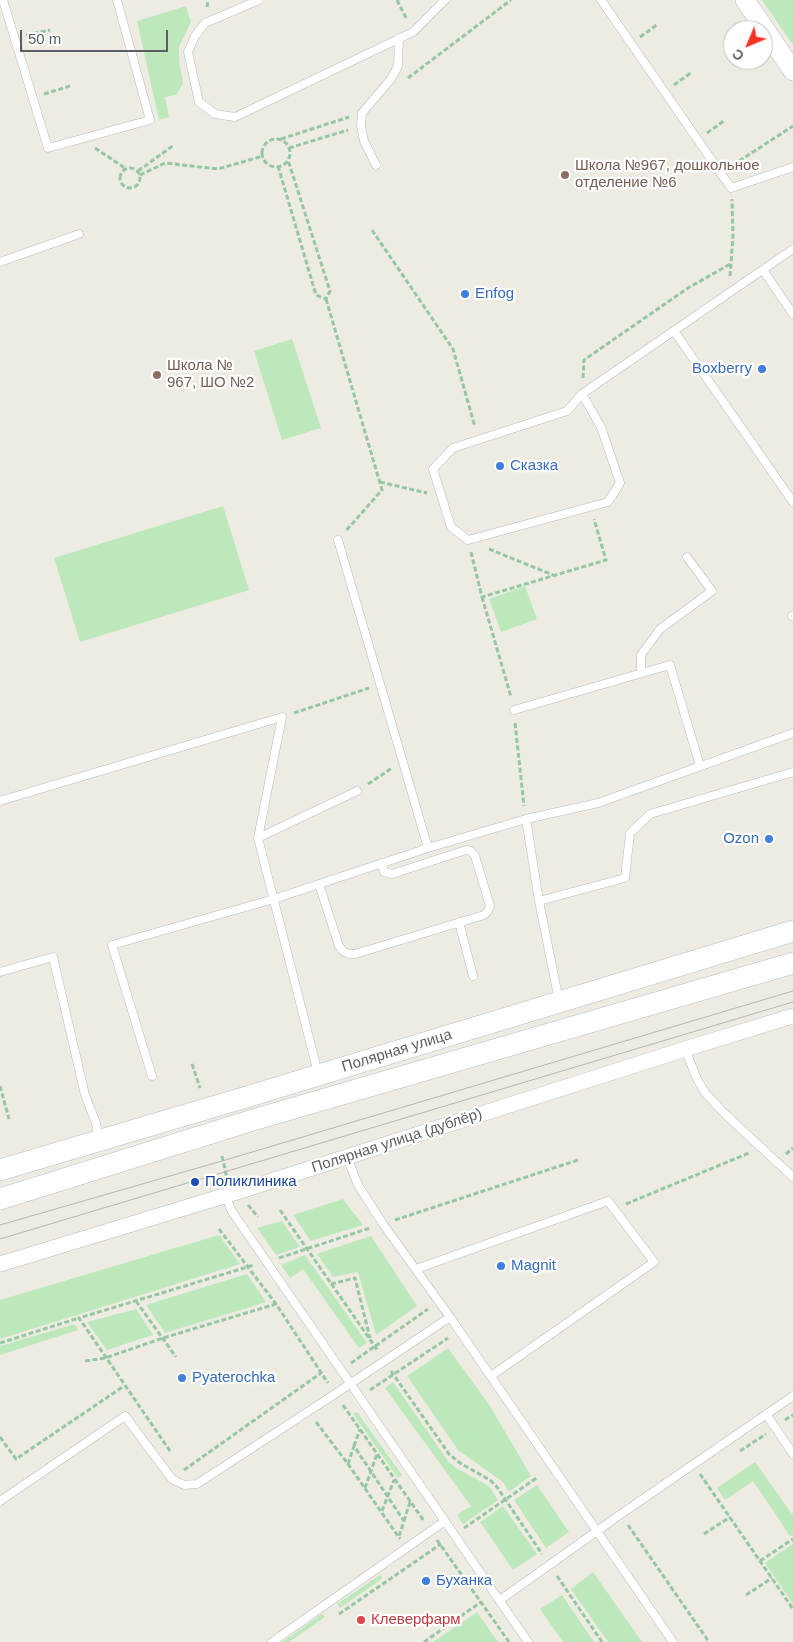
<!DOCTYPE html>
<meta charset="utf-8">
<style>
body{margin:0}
#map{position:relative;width:793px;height:1642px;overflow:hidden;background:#eeece2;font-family:Arial,sans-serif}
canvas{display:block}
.north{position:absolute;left:723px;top:20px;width:50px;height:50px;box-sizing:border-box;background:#fff;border:1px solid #bdbfc1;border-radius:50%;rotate:225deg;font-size:14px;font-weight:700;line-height:20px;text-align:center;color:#5a5f64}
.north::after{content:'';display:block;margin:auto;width:18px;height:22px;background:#f53221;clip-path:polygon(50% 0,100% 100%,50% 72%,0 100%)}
.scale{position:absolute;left:20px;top:30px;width:148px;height:22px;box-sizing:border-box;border:2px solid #5a5f64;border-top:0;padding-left:6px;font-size:15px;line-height:18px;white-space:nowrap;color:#5a5f64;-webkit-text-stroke:4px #fff;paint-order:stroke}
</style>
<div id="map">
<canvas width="793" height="1642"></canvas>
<div class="north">С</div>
<div class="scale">50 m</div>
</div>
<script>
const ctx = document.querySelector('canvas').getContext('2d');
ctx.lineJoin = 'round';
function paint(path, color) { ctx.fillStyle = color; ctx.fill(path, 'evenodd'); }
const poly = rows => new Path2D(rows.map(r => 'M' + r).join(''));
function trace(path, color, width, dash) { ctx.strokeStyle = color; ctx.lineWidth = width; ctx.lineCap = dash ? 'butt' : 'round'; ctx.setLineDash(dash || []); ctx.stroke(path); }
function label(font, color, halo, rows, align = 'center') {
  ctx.font = font + ' Arial,sans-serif'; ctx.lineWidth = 4.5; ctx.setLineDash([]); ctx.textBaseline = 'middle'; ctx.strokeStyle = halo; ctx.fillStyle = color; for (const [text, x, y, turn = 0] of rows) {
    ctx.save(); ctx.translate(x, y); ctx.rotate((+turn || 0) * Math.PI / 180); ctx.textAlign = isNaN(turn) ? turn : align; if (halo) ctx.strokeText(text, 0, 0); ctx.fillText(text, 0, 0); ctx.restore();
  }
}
const green = poly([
 [762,0,793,0,793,45],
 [186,6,191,22,179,47,179,61,183,83,176,95,165,97,169,117,159,120,137,21],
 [292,339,321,428,282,440,254,351],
 [223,506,249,590,80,642,54,558],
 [525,586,537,619,501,632,489,599],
 [343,1199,363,1225,311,1241,293,1215],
 [282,1221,300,1247,276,1255,257,1228],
 [219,1235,240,1264,0,1339,0,1300],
 [371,1236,417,1306,376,1335,358,1272,333,1277,317,1254],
 [305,1255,367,1343,359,1348,303,1269,290,1278,281,1265],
 [247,1274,266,1302,165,1333,146,1305],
 [136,1309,153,1335,107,1350,87,1322],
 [75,1324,78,1330,0,1355,0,1346],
 [448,1348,490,1406,531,1476,509,1492,503,1482,458,1450,407,1376],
 [393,1382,448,1461,456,1468,489,1486,498,1500,463,1524,457,1515,471,1506,385,1388],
 [357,1412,402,1475,398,1478,353,1414],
 [755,1462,792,1514,793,1513,793,1535,790,1536,753,1481,725,1500,717,1488],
 [537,1485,569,1532,546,1548,514,1500],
 [503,1506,537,1554,513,1570,480,1522],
 [793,1544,793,1604,765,1563],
 [593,1572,642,1642,608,1642,571,1589],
 [380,1575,383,1578,340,1608,337,1604],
 [562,1595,594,1642,563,1642,540,1609],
 [477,1612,498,1642,433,1642],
 [322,1614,325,1617,289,1642,282,1642]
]);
const path = poly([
 [397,0,407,20],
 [207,7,208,0],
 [26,35,50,30],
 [640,37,658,24],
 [408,78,511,0],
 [674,85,692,72],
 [44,94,70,86],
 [707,133,725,120],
 [281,139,349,117],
 '262 153a14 14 0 1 1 28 0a14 14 0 1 1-28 0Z',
 [95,148,125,168],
 [289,148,348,130],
 [733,165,793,126],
 [733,165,747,168],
 [278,166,316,295,326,299,330,291,288,160],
 '120 178a10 10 0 1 1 20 0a10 10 0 1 1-20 0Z',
 [138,171,174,145],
 [140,175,165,163,218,169,263,156],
 [372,230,453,349,475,427],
 [730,276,733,237,732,199],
 [326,299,382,490,345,532],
 [583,378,584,360,688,288,732,263],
 [380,482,427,493],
 [489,549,553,575],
 [471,552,482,597,606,560,594,519],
 [482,597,511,697],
 [294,713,369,688],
 [515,723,524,806],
 [368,784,392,768],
 [192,1064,200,1088],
 [0,1086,9,1119],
 [786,1154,793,1148],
 [222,1156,227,1178],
 [626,1204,749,1153],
 [248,1205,258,1217],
 [280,1210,378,1351],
 [395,1220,578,1160],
 [219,1229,276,1304,328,1383],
 [279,1258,370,1228],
 [331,1284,355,1278,370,1338],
 [136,1301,176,1357],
 [0,1343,79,1318],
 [85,1361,105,1358,163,1338,276,1304],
 [351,1363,428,1309],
 [391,1371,449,1454,460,1463,490,1480,497,1487,542,1554],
 [370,1390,448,1338],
 [343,1405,424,1521],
 [785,1420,793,1415],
 [316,1422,348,1464,400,1539],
 [0,1437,16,1459,124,1386],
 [354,1446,360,1429],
 [170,1451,79,1318,254,1265],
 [740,1451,766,1434],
 [348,1464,354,1446,404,1521,399,1536],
 [184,1470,321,1373],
 [700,1474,793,1609],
 [365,1488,377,1454],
 [382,1511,394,1480],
 [404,1521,410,1502],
 [628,1525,709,1642],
 [464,1528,538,1477],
 [704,1534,730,1517],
 [437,1540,509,1642],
 [760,1561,793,1539],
 [557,1576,602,1642],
 [746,1595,772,1578],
 [339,1614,441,1544],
 [424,1642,481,1602]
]);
const service = poly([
 [3,0,48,148,150,120,117,0],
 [259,0,205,23,195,36,188,52,199,102,215,114,235,117,413,32,445,0],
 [601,0,731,188,793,167],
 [376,165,364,141,361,126,362,113,391,79,398,66,399,38],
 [0,262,79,234],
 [763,270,793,314],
 [674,331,793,502],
 [582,394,601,427,620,483,608,502,468,540,451,527,433,469,453,448,567,411,582,394],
 [582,394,793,249],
 [338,540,428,848],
 [792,616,793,616],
 [641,673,641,655,660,629,712,591,687,557],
 [514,710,670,665,700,766],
 [0,801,282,717,258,838,318,1073],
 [526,819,539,901,559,1001],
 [258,838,357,791],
 [319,884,339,946,343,951,349,954,355,954,484,915,488,911,490,906,475,856,471,851,466,850,392,874,384,872,381,863],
 [539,901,625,878,630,833,650,814,793,772],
 [459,922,473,976],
 [0,972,53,957,85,1095,96,1123,99,1139],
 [685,1049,697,1079,706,1094,724,1113,793,1177],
 [152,1076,112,945,274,899,428,848,526,819,598,803,793,733],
 [347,1157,358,1185,383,1224,450,1317],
 [226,1196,231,1210,528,1642],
 [416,1269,608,1201,654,1262,491,1376],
 [766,1414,793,1454],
 [0,1501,125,1416,172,1479,184,1485,197,1484,335,1394,450,1317,673,1642],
 [500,1600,621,1514,793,1396],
 [272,1642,445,1521]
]);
const minor = poly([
 [0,1264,237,1192,685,1049,793,1016]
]);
const tertiary = poly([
 [745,0,793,71]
]);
const secondary = poly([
 [0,1170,243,1098,793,931],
 [0,1199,253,1120,793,963]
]);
const tram = poly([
 [0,1225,222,1161,793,991],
 [0,1239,793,1002]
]);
const markers = [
 [565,175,5,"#8d6e63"],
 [465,294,5,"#3f7fe0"],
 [762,369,5,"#3f7fe0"],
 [157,375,5,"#8d6e63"],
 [500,466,5,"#3f7fe0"],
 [769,839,5,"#3f7fe0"],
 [195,1182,5,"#1a4fb4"],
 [501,1266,5,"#3f7fe0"],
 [182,1378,5,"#3f7fe0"],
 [426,1581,5,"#3f7fe0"],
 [361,1620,5,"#e0444e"]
];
const educationNames = [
 ["Школа №967, дошкольное",575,166],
 ["отделение №6",575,183],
 ["Школа №",167,366],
 ["967, ШО №2",167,383]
];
const shopNames = [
 ["Enfog",475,294],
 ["Boxberry",752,369,"right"],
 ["Сказка",510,466],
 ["Ozon",759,839,"right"],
 ["Magnit",511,1266],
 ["Pyaterochka",192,1378],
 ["Буханка",436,1581]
];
const streetNames = [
 ["Полярная улица",397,1051,-17],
 ["Полярная улица (дублёр)",397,1141,-18]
];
const transitNames = [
 ["Поликлиника",205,1182]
];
const healthNames = [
 ["Клеверфарм",371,1620]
];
paint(green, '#bce8bc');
trace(service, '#b7bac0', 9);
trace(minor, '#b7bac0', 16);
trace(tertiary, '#b7bac0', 20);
trace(secondary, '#b8bcc2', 22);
trace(path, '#94c7a2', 3, [5, 2.5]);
trace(service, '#fff', 8);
trace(minor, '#fff', 15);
trace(tertiary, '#fff', 19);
trace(secondary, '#fff', 21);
trace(tram, '#b4b5b5', 1);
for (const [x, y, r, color] of markers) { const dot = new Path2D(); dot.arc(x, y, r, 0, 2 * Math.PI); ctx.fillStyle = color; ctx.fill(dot); trace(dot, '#fff', 2); }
label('15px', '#785e54', '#fff', educationNames, 'left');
label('15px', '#366cbe', '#fff', shopNames, 'left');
label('15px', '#5a5f64', '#fff', streetNames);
label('15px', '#164399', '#fff', transitNames, 'left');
label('15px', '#be3a42', '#fff', healthNames, 'left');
</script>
